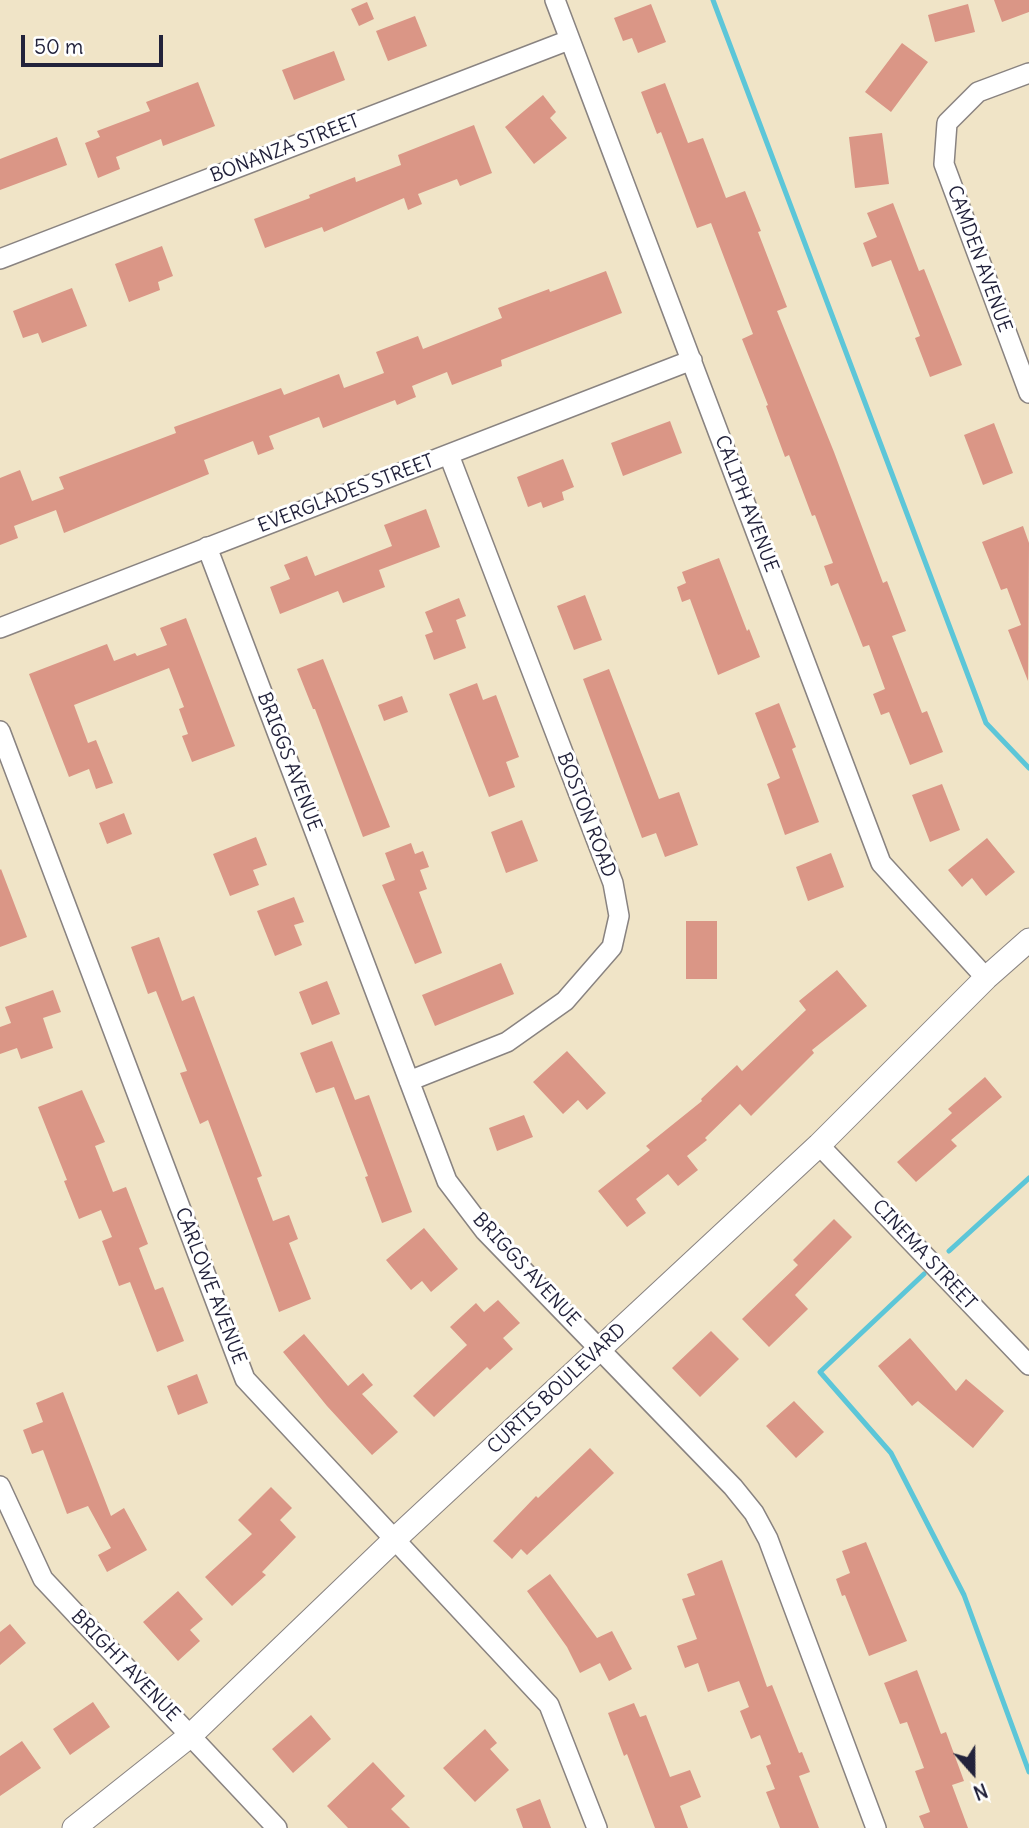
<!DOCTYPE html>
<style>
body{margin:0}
#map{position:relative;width:1029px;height:1828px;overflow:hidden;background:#f0e4c7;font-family:Delius,sans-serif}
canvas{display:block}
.north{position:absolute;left:938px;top:1737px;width:70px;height:70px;-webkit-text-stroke:5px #fff;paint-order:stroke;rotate:159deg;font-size:19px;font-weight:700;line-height:28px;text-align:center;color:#22223b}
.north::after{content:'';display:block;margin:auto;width:24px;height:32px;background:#22223b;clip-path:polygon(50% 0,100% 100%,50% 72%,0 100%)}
.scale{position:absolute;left:21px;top:35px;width:142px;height:32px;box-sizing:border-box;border:4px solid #22223b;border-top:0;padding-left:9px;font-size:21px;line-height:24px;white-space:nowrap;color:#22223b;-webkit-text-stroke:5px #fff;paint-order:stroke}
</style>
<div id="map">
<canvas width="1029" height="1828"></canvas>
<div class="north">N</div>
<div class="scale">50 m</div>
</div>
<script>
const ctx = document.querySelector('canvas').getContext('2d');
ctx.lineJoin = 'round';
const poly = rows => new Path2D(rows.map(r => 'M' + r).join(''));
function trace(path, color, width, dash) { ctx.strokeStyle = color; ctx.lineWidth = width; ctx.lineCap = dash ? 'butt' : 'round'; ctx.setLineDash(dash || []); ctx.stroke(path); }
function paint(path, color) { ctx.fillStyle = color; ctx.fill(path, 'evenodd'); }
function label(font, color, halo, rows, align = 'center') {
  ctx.font = font + ' Delius,sans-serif'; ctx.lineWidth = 6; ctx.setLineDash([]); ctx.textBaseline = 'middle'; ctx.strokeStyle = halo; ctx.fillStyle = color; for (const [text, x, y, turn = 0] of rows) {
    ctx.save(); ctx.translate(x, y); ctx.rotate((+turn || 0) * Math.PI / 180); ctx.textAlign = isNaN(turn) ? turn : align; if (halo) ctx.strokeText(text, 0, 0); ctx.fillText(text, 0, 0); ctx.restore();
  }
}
const stream = poly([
 [713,0,986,723,1029,768],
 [949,1251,1029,1178],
 [924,1274,820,1372,891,1453,964,1595,1029,1772]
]);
const building = poly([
 [994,0,1029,0,1029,12,1002,22],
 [367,2,374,19,359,26,351,9],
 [651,4,666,42,638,53,632,38,623,41,614,18],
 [968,4,975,32,935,42,928,15],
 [415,16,427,46,388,61,376,31],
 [902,43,928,62,891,112,865,92],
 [334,51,345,80,294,100,282,70],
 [198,82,215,126,163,146,161,139,116,157,120,169,98,178,85,143,100,137,97,131,150,111,146,102],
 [665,83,688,143,703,138,726,198,745,191,761,231,758,232,787,307,777,311,834,452,883,583,887,581,906,631,892,636,922,713,927,711,943,752,910,765,889,712,881,715,873,694,885,689,869,645,863,647,838,583,831,586,824,566,833,563,815,515,812,516,789,455,785,457,766,406,768,405,742,339,753,334,711,223,697,228,661,132,657,134,641,92],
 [543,95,556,112,550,118,567,138,534,164,505,127],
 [474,125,492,173,460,186,457,179,418,194,422,204,408,210,404,198,324,232,322,227,265,248,254,219,310,198,309,195,355,177,356,182,401,165,398,155],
 [882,133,889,184,855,188,849,137],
 [57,137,67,165,0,190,0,159],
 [893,203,919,271,924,269,962,365,930,377,915,338,920,336,891,260,872,267,863,243,877,237,867,213],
 [162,246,173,276,158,282,160,290,129,302,115,264],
 [606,271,622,313,501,360,502,366,452,385,447,372,412,386,416,397,397,405,395,400,323,428,319,417,269,436,274,449,258,455,253,441,204,460,209,474,64,533,56,510,14,526,18,538,0,545,0,478,20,470,32,501,64,489,59,477,176,433,174,427,281,388,284,395,339,374,344,388,384,373,376,352,418,336,423,349,502,318,498,308,549,289,550,292],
 [72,288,87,326,42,343,38,333,23,338,13,311],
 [670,421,682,453,623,476,611,443],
 [994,423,1013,473,983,485,964,435],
 [563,459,574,487,562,492,564,500,543,508,541,502,528,507,517,477],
 [426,509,440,547,379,570,385,587,343,603,338,591,280,614,270,587,290,579,284,565,307,556,315,576,392,546,384,525],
 [1023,526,1029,543,1028,681,1008,630,1021,625,1007,588,1001,590,982,542],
 [719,558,747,631,749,629,760,657,718,675,690,599,682,602,677,587,686,583,682,572],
 [585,595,602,640,574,650,557,606],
 [459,598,466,616,456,620,466,648,434,660,425,635,433,632,425,612],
 [186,618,235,746,192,762,182,736,188,734,179,709,184,707,169,668,74,705,88,743,96,740,113,783,96,789,89,769,69,777,29,674,107,644,114,661,135,653,137,656,167,645,160,628],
 [323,659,390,827,363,837,315,709,313,709,297,669],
 [609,669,659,799,679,792,698,845,665,857,656,833,642,838,583,679],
 [477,683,483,700,496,695,519,757,506,762,515,787,489,797,449,694],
 [402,696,408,712,384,721,378,705],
 [779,703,796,747,792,749,819,822,785,835,767,784,780,778,755,713],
 [942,784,960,830,930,842,912,795],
 [124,813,132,834,107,844,99,823],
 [522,820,538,861,506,873,491,832],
 [256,837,267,865,253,870,259,885,230,896,213,854],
 [987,838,1015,872,986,896,972,878,962,887,948,870],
 [411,843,415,854,423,851,429,867,420,870,427,889,419,892,442,953,415,964,382,885,395,880,385,853],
 [831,853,844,887,808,901,796,867],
 [1,869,27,937,0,947,0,870],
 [294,897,304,922,294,925,302,945,275,956,257,911],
 [686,921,717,921,717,979,686,979],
 [159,937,182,1001,194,996,262,1176,257,1178,273,1221,289,1215,298,1239,289,1243,311,1299,279,1312,208,1120,200,1124,180,1073,187,1071,156,991,148,994,131,947],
 [501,963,514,994,435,1026,422,995],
 [837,970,867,1006,812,1050,814,1053,751,1116,740,1104,705,1138,707,1140,687,1156,698,1170,678,1186,668,1174,636,1199,646,1213,627,1227,598,1191,650,1150,646,1146,702,1101,701,1099,737,1065,742,1071,806,1010,799,1001],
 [327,981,340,1014,312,1025,299,992],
 [53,990,61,1012,43,1018,53,1048,21,1059,17,1048,0,1054,0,1027,11,1023,5,1007],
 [332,1041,355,1100,369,1095,412,1212,382,1223,365,1177,368,1176,334,1087,316,1093,300,1053],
 [567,1051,606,1093,587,1110,578,1100,563,1114,533,1082],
 [985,1077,1002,1097,951,1140,957,1146,916,1182,897,1162,952,1113,948,1109],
 [82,1090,105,1142,95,1146,113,1192,126,1187,148,1244,139,1248,155,1290,163,1287,184,1341,157,1352,130,1282,119,1286,102,1241,112,1237,101,1210,79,1219,64,1181,67,1180,38,1107],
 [524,1115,533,1137,497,1151,489,1128],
 [834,1219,852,1237,795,1295,808,1309,769,1347,742,1319,798,1265,793,1260],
 [424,1228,458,1269,431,1292,422,1281,411,1290,386,1260],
 [498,1300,520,1323,503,1338,513,1349,490,1370,487,1367,434,1417,413,1396,467,1345,450,1327,476,1303,484,1312],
 [711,1331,739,1359,700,1397,672,1368],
 [304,1334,348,1386,363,1373,373,1385,362,1394,398,1432,372,1455,327,1406,283,1352],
 [910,1338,956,1391,966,1379,1004,1411,973,1448,918,1401,912,1406,878,1366],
 [197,1374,208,1403,178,1415,167,1386],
 [63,1392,111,1516,124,1508,147,1550,107,1572,98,1555,111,1548,88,1506,67,1514,43,1450,32,1454,23,1430,43,1422,36,1403],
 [794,1401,824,1432,796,1458,766,1426],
 [590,1448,614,1473,527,1555,521,1549,512,1559,493,1541,536,1496,538,1498],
 [271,1487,292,1508,280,1520,296,1537,262,1572,266,1575,232,1606,205,1577,252,1534,238,1520],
 [866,1542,907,1641,869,1656,845,1595,842,1596,836,1579,850,1573,842,1551],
 [722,1560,767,1687,772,1685,799,1753,802,1752,810,1772,799,1776,819,1828,780,1828,766,1792,775,1789,766,1766,771,1764,760,1735,751,1739,740,1711,749,1707,739,1681,708,1692,698,1663,685,1668,677,1646,697,1639,682,1599,695,1595,687,1574],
 [550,1574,597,1638,612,1631,632,1669,609,1681,600,1663,580,1673,567,1647,527,1591],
 [178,1591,203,1619,190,1630,200,1641,178,1661,143,1622],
 [10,1624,26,1643,0,1665,0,1632],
 [917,1670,941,1734,946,1732,964,1781,952,1785,968,1828,924,1828,919,1816,930,1812,915,1771,924,1768,907,1722,900,1724,884,1683],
 [93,1702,110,1727,70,1755,53,1729],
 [634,1703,640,1717,646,1715,670,1777,690,1770,701,1797,680,1806,688,1828,655,1828,627,1754,624,1756,608,1713],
 [311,1715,331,1739,293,1773,272,1749],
 [485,1729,497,1743,490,1749,509,1770,475,1802,443,1768],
 [22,1741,41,1768,0,1796,0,1756],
 [373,1762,405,1796,391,1809,410,1828,348,1828,327,1806],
 [540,1799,551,1828,523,1828,516,1809]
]);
const minor = poly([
 [555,0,881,863,986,978],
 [1029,73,978,92,947,123,944,164,1029,393],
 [0,259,569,40],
 [207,547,447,1181,485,1231,733,1487,754,1513,768,1539,876,1828],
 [0,628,692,360],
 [0,731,245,1379,549,1705,597,1828],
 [409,1081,507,1042,565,1001,612,947,619,916,613,883,449,455],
 [819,1145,1029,1365],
 [0,1486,43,1579,277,1828]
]);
const tertiary = poly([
 [74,1828,191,1735,394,1540,819,1145,986,978,1029,940]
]);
const streetNames = [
 ["BONANZA STREET",285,149,-21],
 ["CAMDEN AVENUE",979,259,70],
 ["EVERGLADES STREET",346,494,-21],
 ["CALIPH AVENUE",746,504,69],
 ["BRIGGS AVENUE",289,762,69],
 ["BOSTON ROAD",586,815,69],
 ["CINEMA STREET",924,1255,47],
 ["BRIGGS AVENUE",526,1270,47],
 ["CARLOWE AVENUE",210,1286,69],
 ["CURTIS BOULEVARD",557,1389,-43],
 ["BRIGHT AVENUE",125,1666,46]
];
trace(stream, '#5cc6d8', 5);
paint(building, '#da9686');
trace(minor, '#898381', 22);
trace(tertiary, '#898381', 25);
trace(minor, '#fff', 19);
trace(tertiary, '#fff', 23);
label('19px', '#22223b', '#fff', streetNames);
</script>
